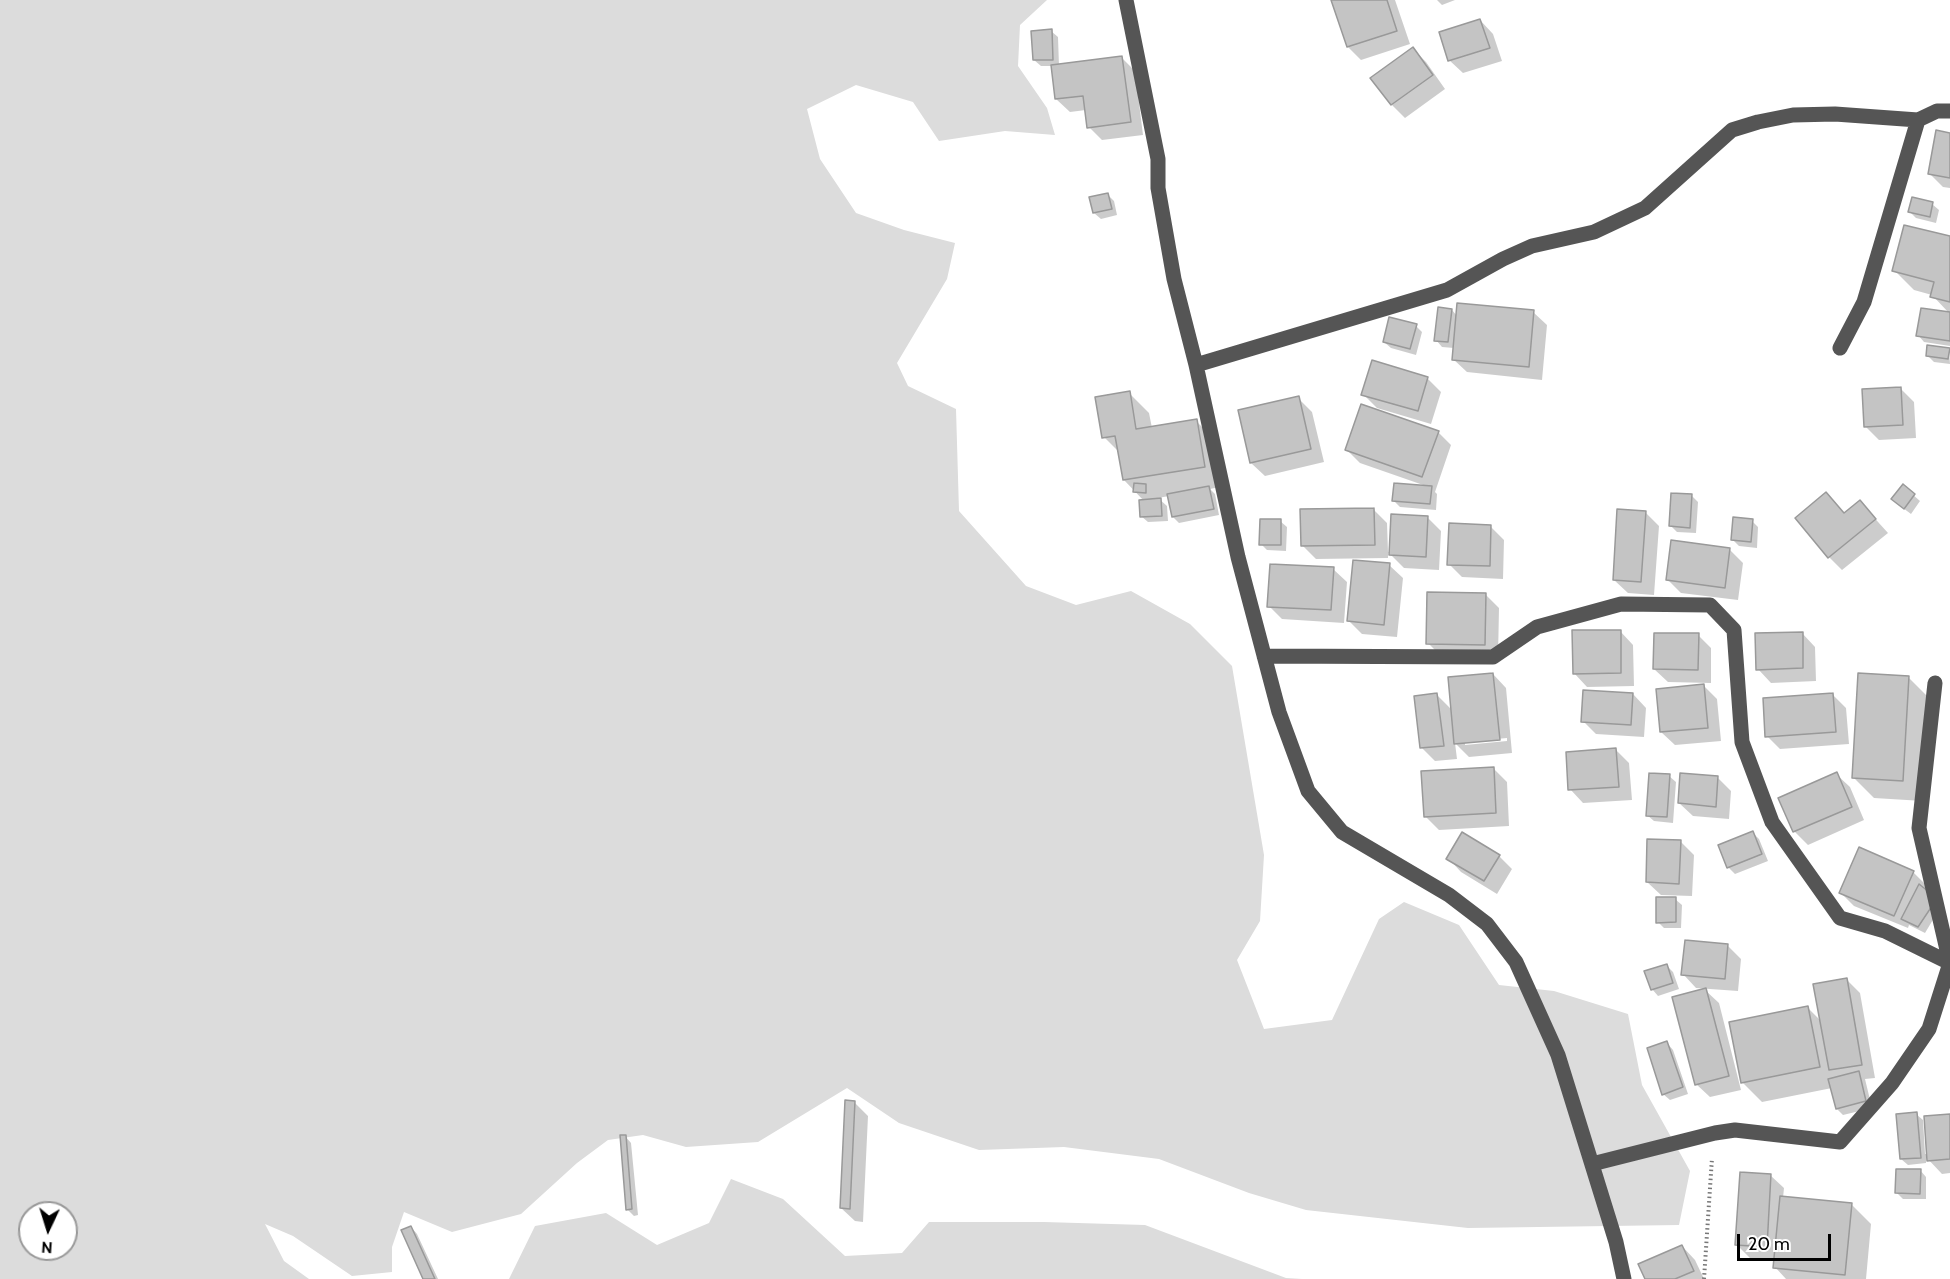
<!DOCTYPE html>
<style>
body{margin:0}
#map{position:relative;width:1950px;height:1279px;overflow:hidden;background:#fff;font-family:Cabin,sans-serif}
canvas{display:block}
.north{position:absolute;left:18px;top:1201px;width:60px;height:60px;box-sizing:border-box;background:#fff;border:2px solid #999;border-radius:50%;rotate:184deg;font-size:16px;font-weight:700;line-height:24px;text-align:center;color:#000}
.north::after{content:'';display:block;margin:auto;width:21px;height:27px;background:#000;clip-path:polygon(50% 0,100% 100%,50% 72%,0 100%)}
.scale{position:absolute;left:1737px;top:1234px;width:94px;height:27px;box-sizing:border-box;border:3px solid #000;border-top:0;padding-left:8px;font-size:18px;line-height:21px;white-space:nowrap;color:#000;-webkit-text-stroke:4px #fff;paint-order:stroke}
</style>
<div id="map">
<canvas width="1950" height="1279"></canvas>
<div class="north">N</div>
<div class="scale">20 m</div>
</div>
<script>
const ctx = document.querySelector('canvas').getContext('2d');
ctx.lineJoin = 'round';
function paint(path, color) { ctx.fillStyle = color; ctx.fill(path, 'evenodd'); }
const poly = rows => new Path2D(rows.map(r => 'M' + r).join(''));
function trace(path, color, width, dash) { ctx.strokeStyle = color; ctx.lineWidth = width; ctx.lineCap = dash ? 'butt' : 'round'; ctx.setLineDash(dash || []); ctx.stroke(path); }
const green = poly([
 [0,0,1047,0,1020,25,1018,66,1047,108,1055,135,1005,131,939,141,913,102,856,85,807,109,820,159,856,213,904,230,955,243,947,279,897,363,908,386,956,409,959,511,1026,586,1076,605,1131,591,1190,624,1232,666,1264,855,1260,921,1237,960,1264,1029,1332,1020,1379,919,1404,902,1459,925,1499,985,1554,991,1628,1014,1642,1085,1690,1171,1679,1225,1468,1228,1306,1210,1249,1193,1159,1159,1064,1147,979,1150,899,1123,847,1088,758,1142,686,1147,643,1135,608,1140,577,1163,521,1214,452,1232,404,1212,392,1247,392,1272,352,1276,293,1236,265,1224,284,1261,309,1279,0,1279],
 [30,1213,66,1213,66,1249,30,1249],
 [731,1179,783,1199,845,1256,902,1253,929,1222,1044,1222,1145,1225,1286,1278,1302,1279,509,1279,535,1226,606,1213,657,1245,709,1223]
]);
const shadow = poly([
 [1335,0,1395,0,1410,44,1361,60,1348,47],
 [1437,0,1455,0,1442,5],
 [1480,20,1493,34,1502,61,1463,73,1449,60],
 [1051,31,1058,37,1059,66,1122,58,1135,71,1143,135,1102,140,1089,127,1086,110,1070,112,1056,99,1052,66,1041,66,1034,60],
 [1413,49,1426,62,1445,89,1405,118,1392,105],
 [1950,134,1950,188,1943,187,1929,173],
 [1108,195,1114,201,1117,215,1101,219,1094,213],
 [1932,204,1939,210,1936,223,1916,218,1910,212],
 [1950,238,1950,346,1924,342,1918,335,1949,313,1932,295,1914,290,1894,270],
 [1452,310,1457,316,1533,312,1547,325,1542,380,1467,372,1453,359,1454,348,1442,347,1436,340],
 [1416,326,1422,332,1416,355,1391,348,1384,342],
 [1949,350,1950,364,1934,362,1927,355],
 [1427,378,1441,392,1431,424,1377,408,1363,394],
 [1900,388,1914,402,1916,438,1879,440,1865,426],
 [1129,393,1149,413,1152,428,1196,421,1216,441,1224,486,1210,489,1215,494,1219,515,1179,523,1173,517,1169,496,1158,498,1167,506,1168,521,1148,522,1141,516,1144,501,1124,480,1120,453,1104,437],
 [1298,398,1312,412,1324,462,1265,476,1251,463],
 [1438,432,1451,445,1435,492,1437,494,1436,510,1400,507,1393,500,1426,486,1360,463,1347,450],
 [1903,486,1920,501,1911,514,1899,505],
 [1826,494,1845,514,1860,502,1888,533,1842,570,1829,557],
 [1691,495,1698,502,1696,533,1677,532,1671,526],
 [1374,510,1387,523,1388,552,1390,552,1428,518,1441,531,1439,570,1404,568,1388,552,1388,558,1316,559,1302,545],
 [1646,513,1659,526,1654,595,1628,593,1614,580],
 [1280,521,1287,527,1286,551,1267,550,1261,544],
 [1752,521,1758,527,1757,548,1739,546,1732,539],
 [1491,527,1504,540,1503,579,1462,577,1449,564],
 [1729,549,1743,563,1738,600,1681,593,1667,579],
 [1389,565,1403,578,1397,637,1362,634,1349,621],
 [1333,569,1347,582,1344,623,1282,619,1269,606],
 [1485,594,1499,608,1498,658,1441,656,1428,643],
 [1620,631,1633,645,1634,686,1587,687,1574,673],
 [1802,633,1815,647,1816,681,1771,683,1758,669],
 [1698,635,1711,648,1711,683,1668,682,1654,669],
 [1493,674,1506,688,1512,753,1469,757,1455,743,1457,759,1435,761,1422,748,1437,695,1452,710],
 [1507,738,1507,741,1465,745,1465,742],
 [1909,678,1929,698,1923,801,1874,798,1854,778],
 [1704,686,1717,699,1721,741,1675,745,1661,732],
 [1633,694,1646,708,1644,737,1596,734,1583,721],
 [1833,695,1846,708,1849,744,1780,749,1767,736],
 [1616,750,1629,763,1632,800,1583,803,1570,789],
 [1493,768,1507,782,1509,826,1439,830,1425,816],
 [1836,774,1850,787,1864,820,1808,845,1794,831],
 [1669,776,1676,782,1673,823,1654,821,1647,815],
 [1718,778,1731,791,1729,819,1693,816,1679,803],
 [1753,833,1759,839,1768,861,1735,874,1729,868,1720,846],
 [1681,842,1694,855,1692,896,1661,895,1647,882],
 [1499,856,1512,869,1497,894,1461,872,1448,858],
 [1913,872,1926,885,1924,891,1937,913,1925,933,1909,925,1908,928,1854,906,1841,893],
 [1675,899,1682,905,1681,928,1664,928,1658,922],
 [1727,945,1741,959,1738,991,1696,988,1683,974],
 [1666,965,1673,972,1679,989,1658,996,1652,989],
 [1846,979,1860,993,1875,1078,1865,1079,1872,1108,1843,1115,1837,1109,1832,1088,1762,1102,1742,1082,1808,1008,1821,1021],
 [1705,990,1719,1003,1741,1090,1710,1097,1696,1084],
 [1667,1043,1673,1050,1688,1094,1670,1100,1663,1094],
 [855,1103,868,1116,863,1222,855,1221,841,1208],
 [1916,1114,1923,1120,1925,1154,1928,1154,1950,1116,1950,1173,1942,1174,1926,1157,1926,1163,1908,1165,1901,1159],
 [625,1136,631,1143,638,1215,634,1216,627,1209],
 [1920,1170,1926,1177,1926,1199,1903,1199,1896,1192],
 [1770,1175,1784,1188,1783,1198,1851,1204,1871,1224,1866,1279,1786,1279,1775,1267,1775,1259,1750,1258,1737,1245],
 [411,1227,417,1234,438,1279,424,1279],
 [1682,1246,1695,1260,1704,1279,1647,1279]
]);
const building = poly([
 [1331,0,1387,0,1397,31,1347,47,1331,0],
 [1480,19,1490,48,1448,61,1439,32,1480,19],
 [1052,29,1053,60,1033,60,1031,31,1052,29],
 [1413,47,1433,75,1391,105,1370,78,1413,47],
 [1122,56,1131,122,1087,128,1083,96,1055,99,1051,65,1122,56],
 [1936,130,1950,133,1950,178,1928,174,1936,130],
 [1108,193,1112,209,1093,213,1089,197,1108,193],
 [1912,197,1933,202,1930,217,1908,212,1912,197],
 [1904,225,1950,236,1950,302,1930,297,1934,282,1892,271,1904,225],
 [1457,303,1534,310,1529,367,1452,360,1457,303],
 [1438,307,1452,309,1448,342,1434,341,1438,307],
 [1921,308,1950,312,1950,341,1916,336,1921,308],
 [1389,317,1417,324,1410,349,1383,342,1389,317],
 [1927,345,1950,348,1948,359,1926,356,1927,345],
 [1372,360,1428,377,1418,411,1361,395,1372,360],
 [1901,387,1903,425,1864,427,1862,389,1901,387],
 [1130,391,1136,429,1197,419,1205,467,1123,480,1115,436,1102,438,1095,397,1130,391],
 [1299,396,1311,449,1250,463,1238,410,1299,396],
 [1361,404,1439,431,1422,477,1345,450,1361,404],
 [1134,483,1146,484,1146,493,1133,492,1134,483],
 [1394,483,1432,486,1430,504,1392,501,1394,483],
 [1903,484,1915,494,1904,509,1891,499,1903,484],
 [1209,486,1214,509,1172,517,1167,494,1209,486],
 [1826,492,1844,513,1860,500,1876,519,1828,558,1795,518,1826,492],
 [1671,493,1692,494,1690,528,1669,526,1671,493],
 [1161,498,1162,516,1140,517,1139,500,1161,498],
 [1374,508,1375,545,1301,546,1300,509,1374,508],
 [1617,509,1646,511,1641,582,1613,580,1617,509],
 [1391,514,1428,516,1426,557,1389,555,1391,514],
 [1733,517,1753,519,1751,542,1731,540,1733,517],
 [1260,519,1281,519,1281,545,1259,545,1260,519],
 [1449,523,1491,525,1490,566,1447,565,1449,523],
 [1671,540,1730,548,1725,588,1666,580,1671,540],
 [1353,560,1390,563,1384,625,1347,621,1353,560],
 [1270,564,1334,567,1331,610,1267,607,1270,564],
 [1427,592,1486,593,1485,645,1426,644,1427,592],
 [1572,630,1621,630,1621,673,1573,674,1572,630],
 [1803,632,1803,668,1756,670,1755,633,1803,632],
 [1654,633,1699,633,1698,670,1653,669,1654,633],
 [1493,673,1500,740,1454,744,1448,677,1493,673],
 [1858,673,1909,676,1903,781,1852,778,1858,673],
 [1704,684,1708,728,1660,732,1656,689,1704,684],
 [1583,690,1633,693,1631,725,1581,722,1583,690],
 [1437,693,1444,746,1420,748,1414,696,1437,693],
 [1833,693,1836,732,1765,737,1763,698,1833,693],
 [1616,748,1619,787,1568,790,1566,752,1616,748],
 [1494,767,1496,813,1424,817,1421,771,1494,767],
 [1837,772,1852,807,1793,832,1778,798,1837,772],
 [1649,773,1670,774,1667,817,1646,816,1649,773],
 [1680,773,1718,776,1716,807,1678,803,1680,773],
 [1753,831,1762,854,1727,868,1718,845,1753,831],
 [1462,832,1500,855,1484,881,1446,859,1462,832],
 [1647,839,1681,840,1679,884,1646,882,1647,839],
 [1859,847,1914,871,1894,916,1839,893,1859,847],
 [1919,884,1929,892,1932,906,1918,927,1901,919,1919,884],
 [1656,897,1676,897,1676,922,1656,923,1656,897],
 [1685,940,1728,944,1725,979,1681,975,1685,940],
 [1667,964,1673,983,1651,990,1644,971,1667,964],
 [1847,978,1862,1065,1829,1070,1813,984,1847,978],
 [1706,988,1729,1076,1695,1085,1672,997,1706,988],
 [1808,1006,1820,1067,1741,1083,1729,1022,1808,1006],
 [1667,1041,1683,1087,1662,1095,1647,1048,1667,1041],
 [1859,1071,1866,1101,1836,1109,1828,1079,1859,1071],
 [845,1100,855,1101,850,1209,840,1208,845,1100],
 [1917,1112,1921,1158,1900,1159,1896,1114,1917,1112],
 [1950,1114,1950,1159,1927,1161,1924,1116,1950,1114],
 [620,1135,626,1135,632,1209,626,1210,620,1135],
 [1896,1169,1921,1169,1920,1194,1895,1193,1896,1169],
 [1740,1172,1771,1174,1767,1247,1735,1245,1740,1172],
 [1780,1196,1852,1203,1845,1275,1773,1268,1780,1196],
 [411,1226,435,1279,423,1279,401,1230,411,1226],
 [1682,1245,1694,1271,1675,1279,1645,1279,1638,1264,1682,1245]
]);
const path = poly([
 [1704,1279,1712,1158]
]);
const minor = poly([
 [1126,0,1158,159,1158,188,1174,279,1196,365,1238,557,1279,712,1308,791,1342,832,1449,895,1487,924,1516,962,1558,1055,1616,1242,1624,1279],
 [1840,348,1864,302,1918,120],
 [1196,365,1447,290,1503,259,1532,246,1594,232,1645,208,1732,130,1758,122,1793,115,1835,114,1918,120,1937,111,1950,111],
 [1264,656,1493,657,1537,627,1621,604,1710,605,1734,630,1742,742,1772,822,1840,918,1885,931,1950,963],
 [1935,683,1919,828,1950,963],
 [1592,1164,1715,1133,1735,1130,1840,1142,1892,1083,1929,1029,1950,963]
]);
paint(green, '#dcdcdc');
paint(shadow, '#0003');
paint(building, '#c4c4c4');
trace(building, '#999', 1.5);
trace(path, '#777', 4, [1.5, 3]);
trace(minor, '#555', 15);
</script>
